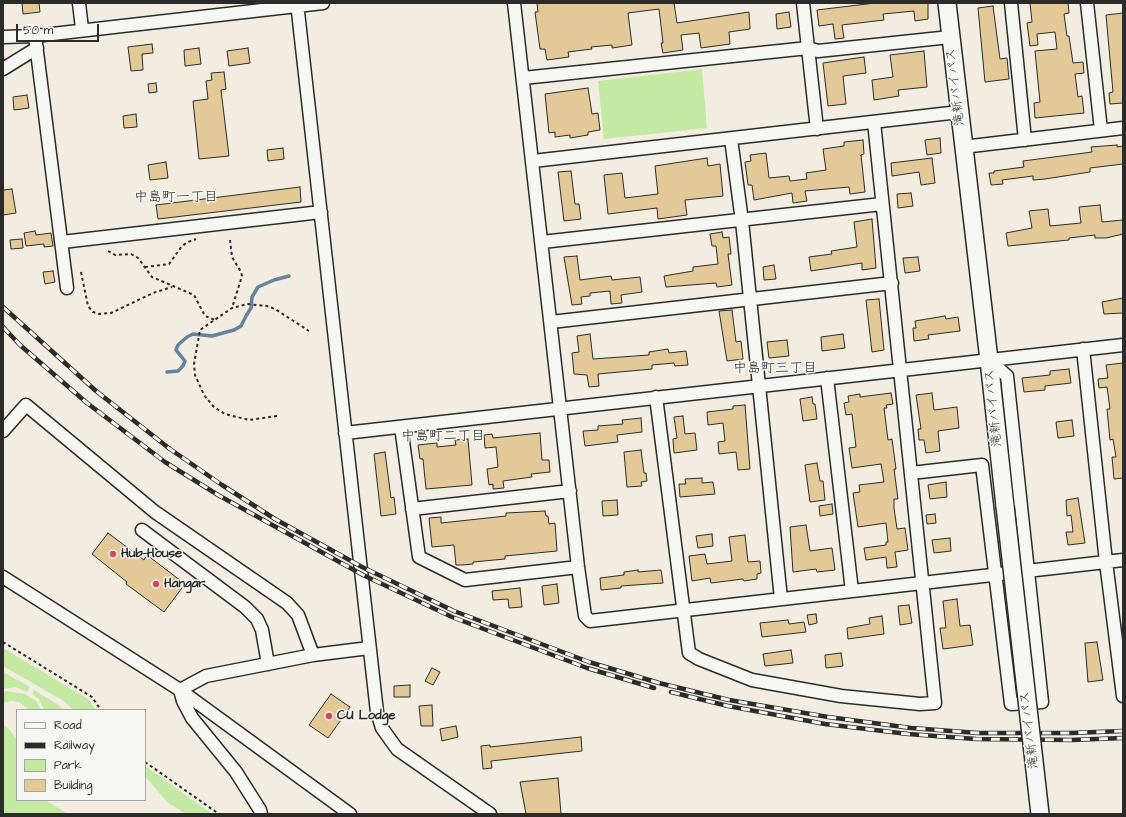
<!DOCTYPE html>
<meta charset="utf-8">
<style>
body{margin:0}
#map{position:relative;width:1126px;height:817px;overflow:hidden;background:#f2ede0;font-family:"Architects Daughter",sans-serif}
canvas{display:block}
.frame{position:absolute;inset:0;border:4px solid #2b2b2b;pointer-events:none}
.legend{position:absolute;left:16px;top:709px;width:130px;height:92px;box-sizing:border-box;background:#f6f6f2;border:1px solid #a5a5a2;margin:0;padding:5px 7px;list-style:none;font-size:12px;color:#2b2b2b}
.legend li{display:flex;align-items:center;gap:8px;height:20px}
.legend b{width:20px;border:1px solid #a5a5a2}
.scale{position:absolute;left:16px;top:24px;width:83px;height:18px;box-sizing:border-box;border:2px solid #2b2b2b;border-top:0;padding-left:5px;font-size:12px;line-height:14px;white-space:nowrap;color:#2b2b2b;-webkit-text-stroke:3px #f6f6f2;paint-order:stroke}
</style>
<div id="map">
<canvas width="1126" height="817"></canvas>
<div class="frame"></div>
<ul class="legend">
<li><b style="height:5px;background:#f6f6f2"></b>Road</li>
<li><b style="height:5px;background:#2b2b2b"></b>Railway</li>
<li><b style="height:11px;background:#c4e9a3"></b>Park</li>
<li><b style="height:11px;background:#e3c998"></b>Building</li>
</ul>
<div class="scale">50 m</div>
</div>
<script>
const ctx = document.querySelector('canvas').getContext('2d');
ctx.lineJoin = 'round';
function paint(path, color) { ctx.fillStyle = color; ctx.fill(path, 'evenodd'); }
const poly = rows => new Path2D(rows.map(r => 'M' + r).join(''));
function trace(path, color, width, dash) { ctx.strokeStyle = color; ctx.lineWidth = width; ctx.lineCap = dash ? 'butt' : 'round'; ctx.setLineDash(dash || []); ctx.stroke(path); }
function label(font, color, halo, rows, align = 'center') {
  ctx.font = font + ' "Architects Daughter","Klee One",sans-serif'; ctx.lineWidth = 3; ctx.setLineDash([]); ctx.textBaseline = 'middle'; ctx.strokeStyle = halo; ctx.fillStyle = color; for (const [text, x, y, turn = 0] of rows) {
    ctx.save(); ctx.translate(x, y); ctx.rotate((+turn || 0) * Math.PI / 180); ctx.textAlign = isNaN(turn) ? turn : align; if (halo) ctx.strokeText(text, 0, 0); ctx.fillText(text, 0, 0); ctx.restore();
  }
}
const green = poly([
 [702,69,707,128,604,139,598,81],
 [3,648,88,699,96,710,74,710,62,700,3,666],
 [3,672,30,687,27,692,16,687,3,689],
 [34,690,57,704,64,710,44,710,39,699,32,694],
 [6,691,25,694,36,701,41,710,29,710,19,702,12,701,3,703,3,692],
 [3,725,9,729,17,740,17,800,45,800,68,814,3,814],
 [145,766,212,814,186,814,167,802,145,776]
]);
const stream = poly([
 [167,372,178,371,183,366,185,361,176,350,178,345,187,337,193,334,212,336,234,330,241,326,246,316,251,308,252,297,258,287,274,280,289,276]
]);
const building = poly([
 [22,3,39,3,40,12,23,14,22,3],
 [537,3,674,3,677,23,749,12,750,29,729,32,730,44,701,48,699,33,681,35,683,50,663,53,661,43,663,43,659,9,628,13,632,45,612,48,612,45,591,47,592,49,568,52,569,57,547,60,545,49,540,49,535,12,538,12,537,3],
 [875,3,928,3,928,19,915,21,914,11,883,14,884,20,842,25,844,38,835,39,833,24,819,26,817,10,875,3],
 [1030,3,1068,3,1069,13,1064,14,1067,36,1069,36,1073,63,1083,62,1084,73,1075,74,1078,97,1082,96,1084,113,1035,118,1034,103,1040,102,1035,51,1057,49,1055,32,1037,34,1038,45,1030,46,1027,23,1032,22,1030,3],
 [993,6,1000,59,1007,58,1009,79,985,82,978,8,993,6],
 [789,12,791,27,777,29,776,14,789,12],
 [1123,13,1123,103,1110,104,1109,93,1113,92,1106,15,1123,13],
 [152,44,153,53,142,54,143,70,131,71,128,47,152,44],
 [199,48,201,64,185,66,184,50,199,48],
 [248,48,250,63,229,66,227,51,248,48],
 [924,51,927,87,898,90,899,96,874,100,872,80,893,77,890,55,924,51],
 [864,57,866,73,843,76,846,104,828,106,823,63,864,57],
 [224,72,226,89,221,90,229,156,199,159,193,101,208,99,206,81,212,80,211,73,224,72],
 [156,83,157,92,149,93,148,84,156,83],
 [588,88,592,114,598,113,600,130,588,132,588,135,570,138,570,135,555,137,555,132,549,133,545,94,588,88],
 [27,95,29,108,14,110,13,97,27,95],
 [136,114,137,127,124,128,123,116,136,114],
 [940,138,941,153,927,155,925,140,940,138],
 [863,140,864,154,861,155,865,192,850,194,849,187,805,191,807,201,793,203,792,193,754,200,752,185,748,185,745,162,751,161,750,155,766,153,769,178,789,176,790,181,807,179,806,173,826,170,823,149,844,146,844,142,863,140],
 [1117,145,1117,147,1123,146,1123,164,1090,168,1090,172,1045,179,1033,180,1033,176,1002,180,1003,184,991,185,989,173,994,173,994,171,1024,167,1023,161,1092,152,1091,147,1117,145],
 [283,148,284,159,268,161,267,150,283,148],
 [707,158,708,166,720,164,723,196,685,200,687,215,658,219,657,208,608,214,604,175,622,173,625,198,658,194,655,166,707,158],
 [932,158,935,183,921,185,919,172,892,176,891,163,932,158],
 [166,162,168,178,150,180,148,165,166,162],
 [571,171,575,204,579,204,581,219,564,221,558,172,571,171],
 [300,187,301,202,158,219,156,205,300,187],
 [12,189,16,213,3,215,3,190,12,189],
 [911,193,913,206,898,208,897,194,911,193],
 [1100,205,1102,222,1123,220,1123,234,1106,238,1095,238,1095,235,1069,238,1069,240,1008,246,1006,233,1032,228,1029,211,1048,209,1050,226,1081,223,1079,207,1100,205],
 [872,219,876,268,862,270,862,263,811,271,809,257,832,254,831,251,857,247,854,222,872,219],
 [35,231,36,235,51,233,53,246,44,247,44,244,26,246,24,233,35,231],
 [722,232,723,238,729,237,731,254,728,254,732,285,717,287,716,283,666,287,664,276,693,271,693,267,718,264,716,246,712,246,710,234,722,232],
 [22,239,23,248,11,249,10,240,22,239],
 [577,256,580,280,611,276,612,280,640,277,642,292,621,295,622,303,611,304,610,291,590,293,590,296,581,297,582,304,572,305,564,257,577,256],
 [918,257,920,271,905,273,903,258,918,257],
 [774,265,776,279,764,280,763,267,774,265],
 [53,271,55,282,45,284,43,272,53,271],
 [1123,298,1123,313,1104,314,1102,302,1123,298],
 [879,299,884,350,872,352,866,300,879,299],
 [732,310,736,342,741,341,743,359,727,361,719,311,732,310],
 [945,316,946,319,958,317,960,331,928,335,929,339,914,341,913,328,916,328,915,321,945,316],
 [590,334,593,359,649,355,649,352,668,349,669,353,686,351,688,365,675,366,674,363,652,365,652,369,598,374,599,386,589,387,587,375,574,374,572,353,579,352,577,336,590,334],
 [843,334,845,348,822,351,821,337,843,334],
 [787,340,789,356,769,358,767,342,787,340],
 [1123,363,1123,478,1114,479,1112,457,1116,457,1113,439,1110,440,1107,409,1110,409,1107,387,1099,388,1098,379,1108,378,1106,365,1123,363],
 [1069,369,1071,383,1045,386,1045,390,1024,392,1022,378,1050,375,1050,371,1069,369],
 [891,393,893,404,886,405,887,408,884,408,888,440,892,439,896,469,894,469,898,499,894,499,894,508,897,529,905,528,908,550,895,552,897,567,887,568,886,557,866,560,864,548,886,545,886,542,888,542,886,523,858,527,853,493,860,492,859,485,884,482,881,464,852,468,849,448,856,447,852,414,846,415,844,403,849,402,848,396,860,394,860,397,891,393],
 [932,393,934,410,957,407,959,428,938,431,940,451,926,453,924,440,919,440,918,429,921,429,916,395,932,393],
 [812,397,813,404,815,404,817,419,803,421,800,399,812,397],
 [745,405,750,469,738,470,736,452,719,454,718,442,725,441,723,423,708,425,707,412,733,409,733,406,745,405],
 [683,416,685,434,695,433,697,450,674,453,673,439,677,438,674,417,683,416],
 [641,418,642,432,617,435,618,442,585,446,583,431,598,430,598,426,623,424,622,420,641,418],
 [1072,420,1074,436,1058,438,1056,422,1072,420],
 [540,433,542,460,549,460,550,472,531,474,532,477,503,481,504,488,493,489,493,484,489,485,487,469,498,467,496,447,485,448,484,435,492,434,493,438,540,433],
 [468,439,472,485,426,489,423,459,420,459,418,445,437,443,437,447,456,445,455,440,468,439],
 [641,450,644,473,646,473,647,481,641,482,642,486,627,487,624,452,641,450],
 [385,452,391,498,394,497,396,514,381,516,374,454,385,452],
 [817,463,820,481,823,481,825,500,810,502,805,465,817,463],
 [702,478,702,483,713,482,715,494,680,497,679,484,686,484,685,479,702,478],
 [946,482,947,497,930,499,928,485,946,482],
 [1078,498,1085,543,1068,545,1066,532,1073,532,1071,515,1067,516,1066,500,1078,498],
 [617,500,618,515,603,516,602,501,617,500],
 [832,504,833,514,820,516,819,506,832,504],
 [545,511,546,516,548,516,549,524,555,523,557,551,505,556,505,559,473,562,473,564,462,565,456,565,454,545,432,547,429,518,441,517,441,523,506,516,506,513,545,511],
 [935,514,936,523,927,524,926,515,935,514],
 [806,525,810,551,832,548,835,570,817,572,816,569,793,572,790,527,806,525],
 [108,533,144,560,147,555,185,584,164,612,126,584,127,582,92,554,108,533],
 [712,534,713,546,698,548,696,536,712,534],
 [745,535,748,562,760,561,761,573,757,574,757,579,744,581,743,579,711,583,710,578,692,581,689,556,705,554,707,564,732,561,729,537,745,535],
 [950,538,951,551,934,553,932,540,950,538],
 [638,570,638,572,661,570,663,583,621,586,621,588,601,590,600,578,624,575,624,572,638,570],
 [557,584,559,603,544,605,542,586,557,584],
 [520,588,522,607,509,608,508,599,493,600,492,591,520,588],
 [957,599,960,626,970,625,973,645,943,649,940,628,946,628,943,601,957,599],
 [909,605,912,623,900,625,898,606,909,605],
 [816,614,817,623,809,625,807,615,816,614],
 [882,616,884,634,848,639,847,628,870,624,869,618,882,616],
 [788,620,789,624,804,622,806,632,762,637,760,623,788,620],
 [1097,642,1103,680,1088,682,1085,643,1097,642],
 [791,650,793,663,765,666,763,654,791,650],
 [841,653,843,666,826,668,825,655,841,653],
 [432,668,440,672,433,685,425,681,432,668],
 [410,685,410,697,394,697,394,686,410,685],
 [331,694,350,707,328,738,309,725,331,694],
 [432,705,433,726,421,726,419,706,432,705],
 [456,726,458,737,442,741,440,729,456,726],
 [581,737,582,751,491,761,492,768,483,769,481,746,490,745,490,747,581,737],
 [558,778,561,814,526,814,520,782,558,778]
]);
const path = poly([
 [230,240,232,257,241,272,242,276,232,308],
 [108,251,115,255,131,254,138,258,152,277,194,295,205,316,215,320],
 [145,267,169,264,182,246,188,242,196,239],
 [81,272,88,306,93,312,99,314,111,313,153,293,172,287],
 [277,416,249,420,225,414,214,407,204,395,195,375,194,364,200,330,232,308,247,304,267,306,275,309,309,331],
 [3,642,92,697,101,710],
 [145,762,219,814]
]);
const minor = poly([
 [79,3,82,29],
 [297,3,377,712,382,728,397,749,490,814],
 [514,3,578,567,585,616,590,621,1123,560],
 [803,3,817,129],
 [1011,3,1025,140],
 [1087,3,1101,130],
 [35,36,67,288],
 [3,37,35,36,323,3],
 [3,69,37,48],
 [523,78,808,48,818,51,950,37],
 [731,139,742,221,781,599],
 [963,147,1123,128],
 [533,161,959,112],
 [62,242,321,212],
 [542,242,882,204],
 [551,322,892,283],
 [1083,349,1106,562,1123,696],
 [827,378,852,591],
 [656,397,689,653,699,659,752,680,841,696,920,704,935,703,874,122],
 [401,427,419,557,465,580,578,567],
 [3,431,26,405,155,512,287,603,298,615,313,655],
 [345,433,1123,345],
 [911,473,982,465,1011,704,1042,702,1007,376,989,360],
 [412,509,570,491],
 [142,530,245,607,257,619,262,630,268,664],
 [3,577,180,690,350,814],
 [180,690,206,676,313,655,369,648],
 [180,690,183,701,192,718,236,772,260,810,261,814]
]);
const highway = poly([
 [947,3,989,360,1005,506]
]);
const rail = poly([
 [3,307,96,391,170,449,222,485,275,519,362,567,454,611,589,662,659,683,729,700,828,717,911,728,978,733,1071,733,1123,731],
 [3,327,20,345,87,403,165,462,218,495,363,575,452,617,587,668,654,688],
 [671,692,728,706,825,724,908,734,976,739,1071,740,1123,738]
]);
const highwayBridge = poly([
 [1005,506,1040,814]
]);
const markers = [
 [113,554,4,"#d1495b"],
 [156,584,4,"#d1495b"],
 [329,716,4,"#d1495b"]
];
const streetNames = [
 ["滝新バイパス",956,87,-97],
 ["滝新バイパス",994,408,-96],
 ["滝新バイパス",1030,730,-97]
];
const poiNames = [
 ["Hub-House",121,554],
 ["Hangar",164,584],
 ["CU Lodge",337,716]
];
const neighbourhoodNames = [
 ["中島町一丁目",176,198],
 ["中島町三丁目",775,369],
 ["中島町二丁目",443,437]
];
paint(green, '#c4e9a3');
trace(stream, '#65839c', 3.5);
paint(building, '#e3c998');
trace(building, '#2b2b2b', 1);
trace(minor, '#2b2b2b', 15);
trace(highway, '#2b2b2b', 20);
trace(path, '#2b2b2b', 2, [3, 3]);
trace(minor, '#f6f6f2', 12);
trace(highway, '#f6f6f2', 17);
trace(rail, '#2b2b2b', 4.5);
trace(rail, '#f6f6f2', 3, [9]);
trace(highwayBridge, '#2b2b2b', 20, []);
trace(highwayBridge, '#f6f6f2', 17);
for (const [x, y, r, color] of markers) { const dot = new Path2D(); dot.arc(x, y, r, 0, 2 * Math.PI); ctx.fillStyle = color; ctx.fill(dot); trace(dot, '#f6f6f2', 1.5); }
label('13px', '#2b2b2b', '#f6f6f2', streetNames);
label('bold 13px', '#2b2b2b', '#f6f6f2', poiNames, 'left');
label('14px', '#2b2b2b', '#f6f6f2', neighbourhoodNames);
</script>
